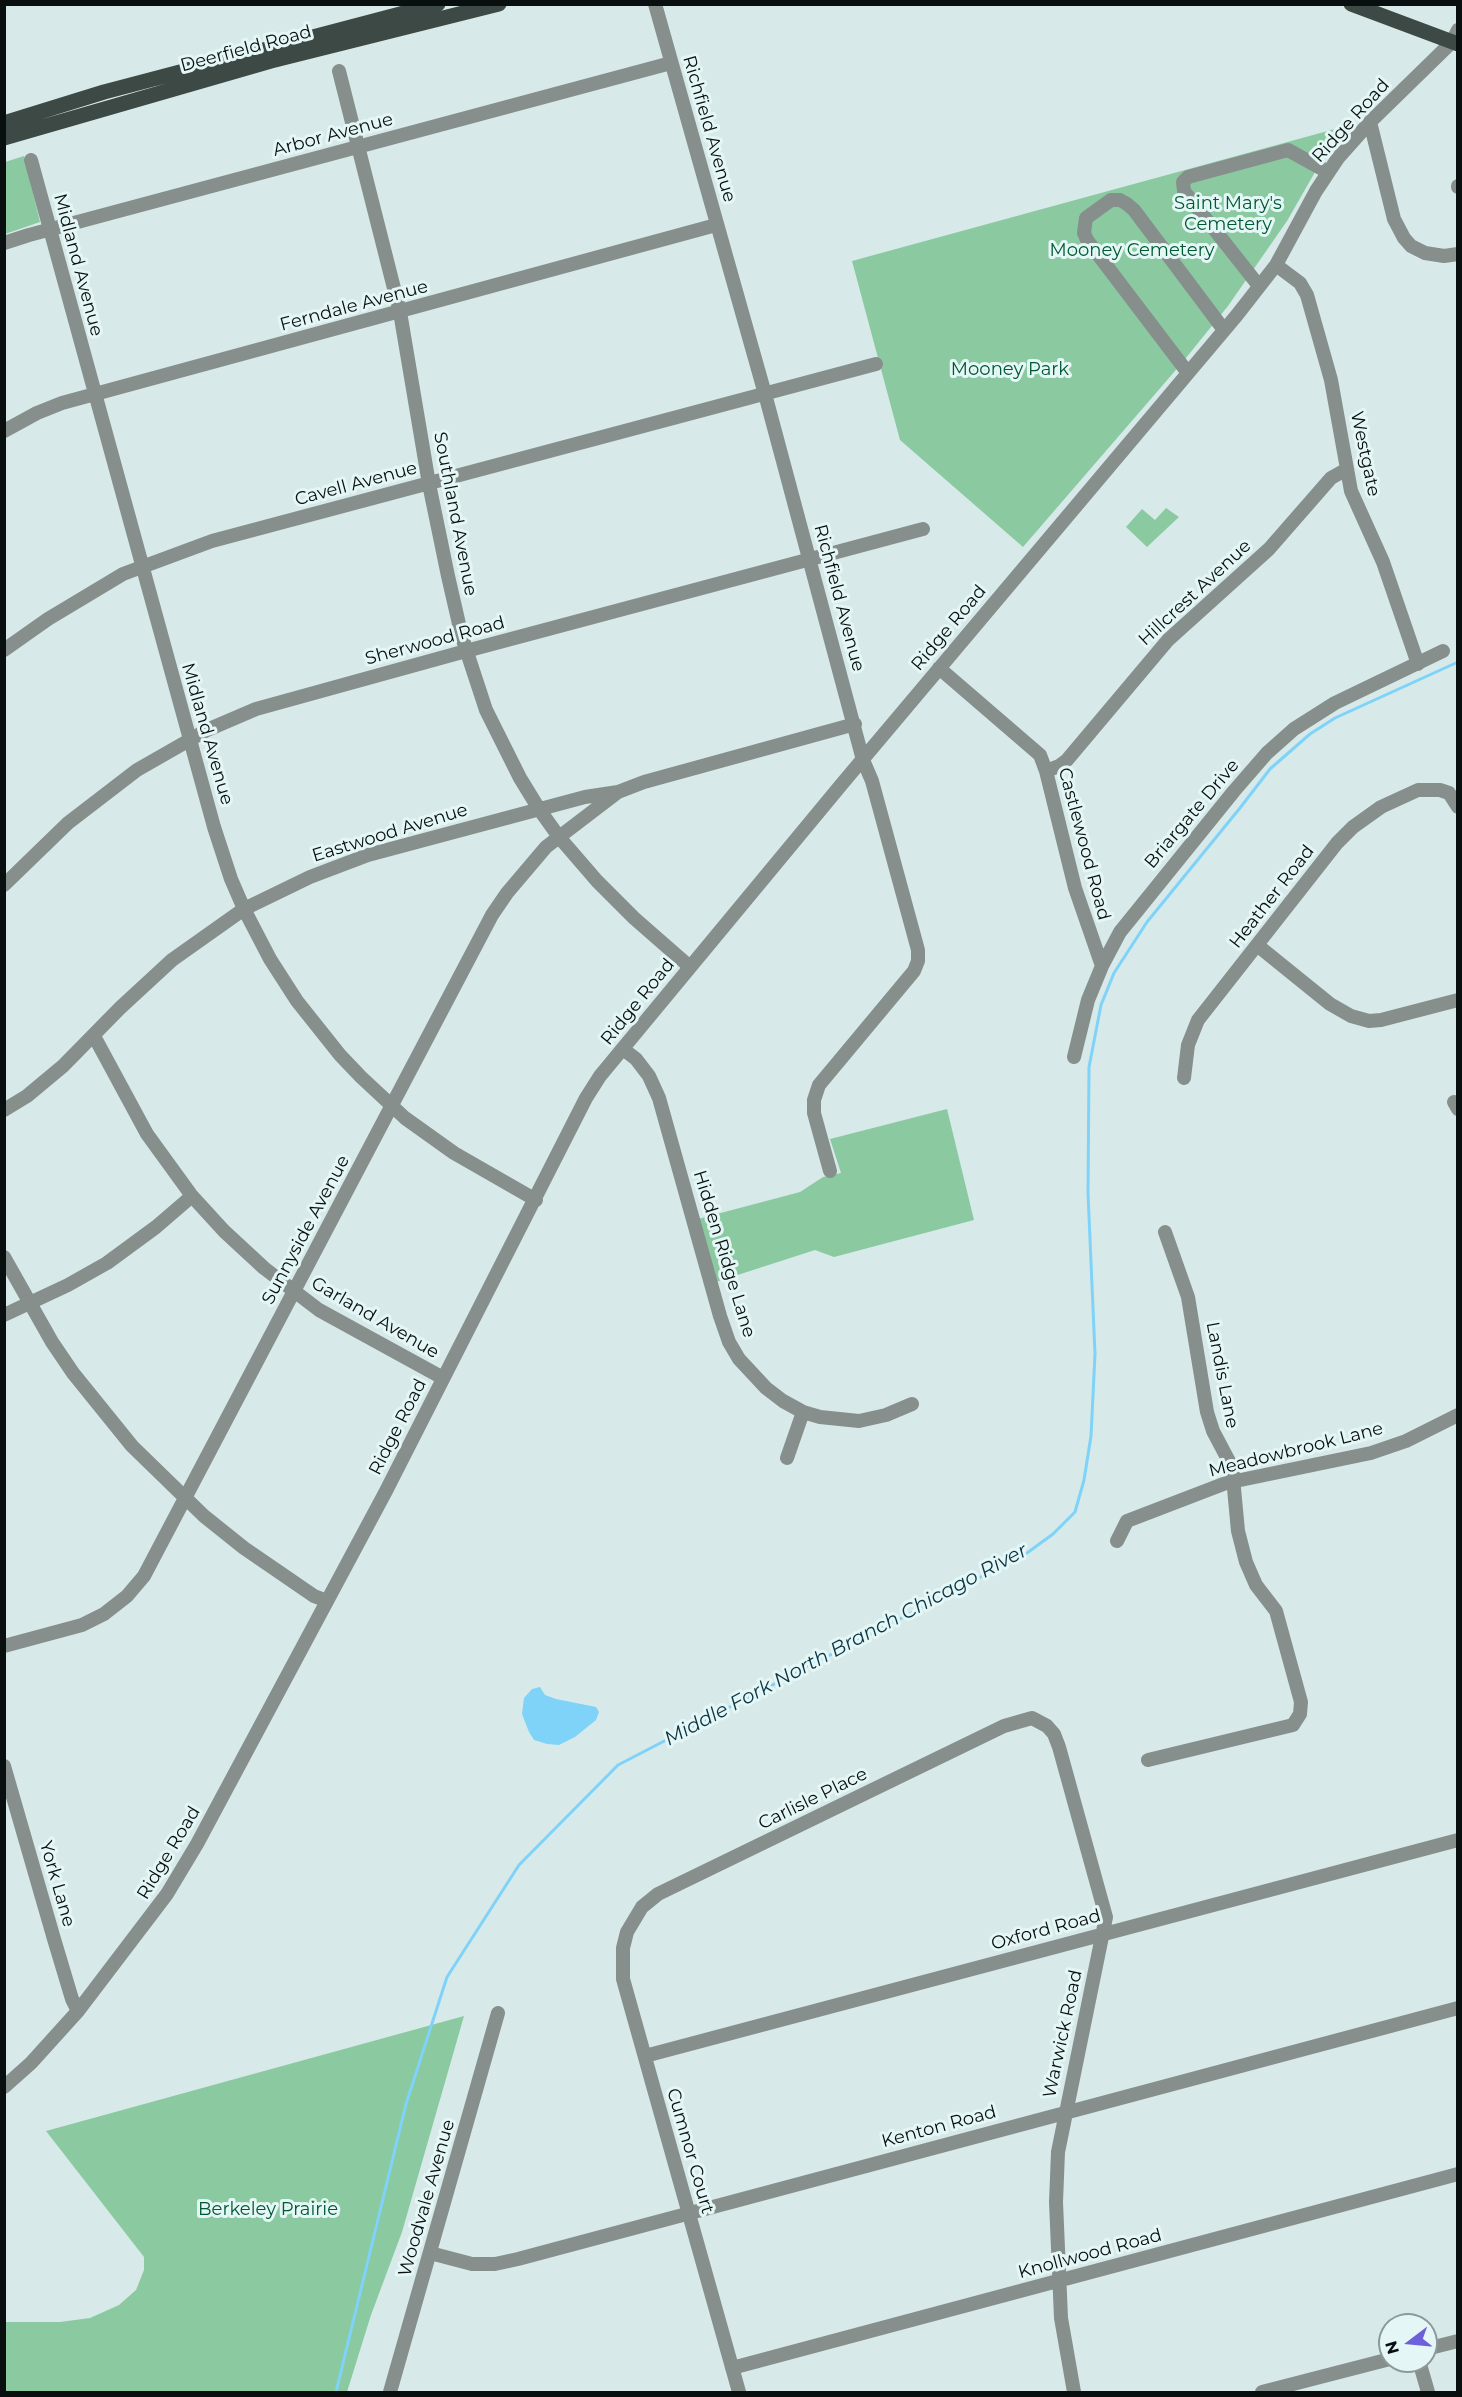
<!DOCTYPE html>
<style>
body{margin:0}
#map{position:relative;width:1462px;height:2397px;overflow:hidden;background:#d7eae9;font-family:Montserrat,sans-serif}
canvas{display:block}
.frame{position:absolute;inset:0;border:6px solid #090f0f;pointer-events:none}
.north{position:absolute;left:1378px;top:2313px;width:60px;height:60px;box-sizing:border-box;background:#e4f7f6;border:2px solid #8c9a9a;border-radius:50%;rotate:254deg;font-size:16px;font-weight:700;line-height:24px;text-align:center;color:#090f0f}
.north::after{content:'';display:block;margin:auto;width:21px;height:27px;background:#6d60da;clip-path:polygon(50% 0,100% 100%,50% 72%,0 100%)}
</style>
<div id="map">
<canvas width="1462" height="2397"></canvas>
<div class="frame"></div>
<div class="north">N</div>
</div>
<script>
const ctx = document.querySelector('canvas').getContext('2d');
ctx.lineJoin = 'round';
function paint(path, color) { ctx.fillStyle = color; ctx.fill(path, 'evenodd'); }
const poly = rows => new Path2D(rows.map(r => 'M' + r).join(''));
function trace(path, color, width, dash) { ctx.strokeStyle = color; ctx.lineWidth = width; ctx.lineCap = dash ? 'butt' : 'round'; ctx.setLineDash(dash || []); ctx.stroke(path); }
function label(font, color, halo, rows, align = 'center') {
  ctx.font = font + ' Montserrat,sans-serif'; ctx.lineWidth = 6; ctx.setLineDash([]); ctx.textBaseline = 'middle'; ctx.strokeStyle = halo; ctx.fillStyle = color; for (const [text, x, y, turn = 0] of rows) {
    ctx.save(); ctx.translate(x, y); ctx.rotate((+turn || 0) * Math.PI / 180); ctx.textAlign = isNaN(turn) ? turn : align; if (halo) ctx.strokeText(text, 0, 0); ctx.fillText(text, 0, 0); ctx.restore();
  }
}
const green = poly([
 [1335,129,1318,167,1287,221,1228,306,1181,364,1023,547,900,440,852,261],
 [24,156,40,222,5,234,5,162],
 [1166,508,1179,517,1147,547,1126,527,1142,509,1155,520],
 [947,1109,974,1220,834,1257,815,1250,716,1282,698,1219,800,1192,823,1177,841,1173,830,1139],
 [464,2016,402,2232,371,2315,347,2392,5,2392,5,2322,60,2322,90,2318,119,2305,136,2290,144,2270,144,2257,46,2131]
]);
const water = poly([
 [540,1687,545,1695,556,1699,596,1707,599,1712,596,1720,575,1737,559,1745,547,1744,534,1740,529,1732,522,1714,524,1698,532,1689]
]);
const stream = poly([
 [336,2392,406,2104,447,1977,519,1865,618,1765,1027,1553,1053,1534,1075,1512,1084,1480,1091,1436,1095,1354,1088,1193,1089,1067,1101,1005,1114,973,1147,922,1240,808,1270,769,1310,734,1335,718,1458,662]
]);
const minor = poly([
 [655,4,765,394,863,760,872,781,918,950,918,961,914,971,819,1085,814,1100,814,1113,830,1171],
 [339,71,400,312,429,484,448,576,462,637,486,710,520,778,539,809,559,837,597,881,634,918,690,967],
 [1370,122,1394,219,1404,238,1411,246,1425,253,1444,256,1458,254],
 [31,160,214,827,231,879,244,909,270,959,297,1001,340,1055,361,1077,405,1118,454,1153,536,1200],
 [1458,186,1458,187],
 [4,243,29,235,671,63],
 [1276,265,1300,283,1307,295,1331,380,1351,491,1383,562,1418,664],
 [1259,286,1184,191,1183,182,1188,177,1288,150,1328,172],
 [1188,373,1087,240,1084,233,1086,218,1111,200,1120,200,1127,204,1134,210,1224,330],
 [4,431,37,413,62,403,716,225],
 [4,650,48,619,123,574,212,541,876,364],
 [939,668,1040,755,1046,771,1075,888,1102,966],
 [1046,771,1059,766,1067,760,1168,640,1269,549,1331,478,1347,469],
 [4,885,68,823,137,770,207,730,256,709,466,651,923,529],
 [1257,945,1330,1004,1351,1016,1369,1021,1381,1020,1458,1000],
 [94,1036,147,1134,192,1196,224,1231,264,1268,319,1310,443,1378],
 [623,1049,636,1059,649,1076,659,1098,720,1316,729,1342,739,1359,766,1388,783,1401,803,1412,820,1417,859,1421,886,1415,912,1404],
 [1074,1057,1088,1000,1102,966,1120,932,1234,791,1267,753,1294,729,1335,703,1443,651],
 [1184,1078,1188,1045,1198,1020,1337,843,1353,827,1381,807,1418,790,1440,790,1449,793,1458,807],
 [1454,1102,1458,1109],
 [4,1110,27,1096,63,1066,120,1008,172,960,244,909,310,877,368,855,585,797,618,792,644,782,855,724],
 [4,1257,52,1342,73,1373,132,1446,204,1516,244,1548,314,1596,327,1601],
 [4,1315,68,1285,107,1263,156,1227,192,1196],
 [787,1458,803,1412],
 [1117,1541,1127,1521,1226,1483,1371,1453,1406,1441,1458,1415],
 [4,1646,82,1625,104,1614,127,1596,144,1576,492,915,507,893,546,847,618,792],
 [1148,1760,1293,1725,1300,1714,1301,1702,1276,1611,1256,1585,1246,1562,1238,1531,1232,1467,1213,1431,1207,1412,1188,1297,1165,1232],
 [4,1766,54,1939,72,1999,78,2011],
 [645,2056,1458,1840],
 [4,2087,31,2063,78,2011,167,1894,197,1844,386,1491,586,1098,600,1076,841,785,1237,315,1276,265,1316,191,1338,158,1370,122,1452,42,1458,30],
 [430,2253,472,2264,495,2264,518,2259,1458,2008],
 [1426,2349,1458,2341],
 [1419,2361,1428,2392],
 [732,2368,1458,2174],
 [390,2392,498,2013],
 [739,2392,623,1979,623,1948,627,1932,642,1907,658,1894,1004,1726,1032,1718,1047,1726,1054,1734,1059,1747,1106,1917,1058,2152,1056,2202,1061,2318,1074,2392],
 [1262,2392,1390,2359]
]);
const major = poly([
 [1351,4,1458,44],
 [4,123,104,92,438,4],
 [4,138,271,61,499,4]
]);
const streetNames = [
 ["Deerfield Road",246,49,-15],
 ["Ridge Road",1351,121,-48],
 ["Richfield Avenue",709,129,74],
 ["Arbor Avenue",333,135,-15],
 ["Midland Avenue",78,265,75],
 ["Ferndale Avenue",354,306,-15],
 ["Westgate",1365,454,78],
 ["Cavell Avenue",356,484,-15],
 ["Southland Avenue",455,514,79],
 ["Hillcrest Avenue",1195,593,-43],
 ["Richfield Avenue",839,598,75],
 ["Ridge Road",949,628,-50],
 ["Sherwood Road",435,641,-15],
 ["Midland Avenue",207,734,74],
 ["Briargate Drive",1192,814,-50],
 ["Eastwood Avenue",390,833,-17],
 ["Castlewood Road",1084,844,75],
 ["Heather Road",1272,897,-52],
 ["Ridge Road",638,1002,-51],
 ["Sunnyside Avenue",306,1230,-62],
 ["Hidden Ridge Lane",724,1254,73],
 ["Garland Avenue",375,1318,30],
 ["Landis Lane",1222,1375,79],
 ["Ridge Road",398,1427,-63],
 ["Meadowbrook Lane",1296,1450,-14],
 ["Carlisle Place",813,1799,-26],
 ["Ridge Road",169,1853,-59],
 ["York Lane",57,1884,74],
 ["Oxford Road",1046,1930,-15],
 ["Warwick Road",1063,2034,-78],
 ["Kenton Road",939,2127,-15],
 ["Cumnor Court",690,2151,74],
 ["Woodvale Avenue",427,2198,-74],
 ["Knollwood Road",1090,2254,-15]
];
const parkNames = [
 ["Saint Mary's",1228,204],
 ["Cemetery",1228,225],
 ["Mooney Cemetery",1132,251],
 ["Mooney Park",1010,370],
 ["Berkeley Prairie",268,2210]
];
const waterNames = [
 ["Middle Fork North Branch Chicago River",846,1645,-28]
];
paint(green, '#8bcaa1');
paint(water, '#7fd2f8');
trace(stream, '#7fd2f8', 3);
trace(minor, '#878f8c', 14);
trace(major, '#3d4945', 15);
label('18px', '#090f0f', '#e4f7f6', streetNames);
label('18px', '#005930', '#e4f7f6', parkNames);
label('italic 20px', '#0b3342', '#e4f7f6', waterNames);
</script>
